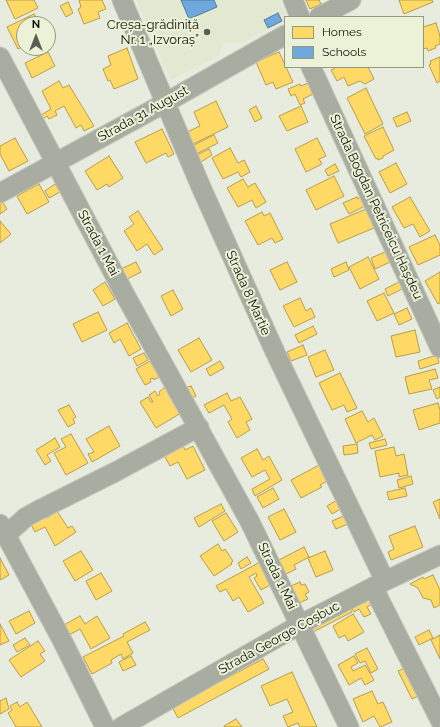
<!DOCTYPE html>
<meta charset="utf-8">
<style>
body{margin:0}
#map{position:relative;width:440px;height:727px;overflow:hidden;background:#e8ecde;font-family:Raleway,sans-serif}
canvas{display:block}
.legend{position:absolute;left:284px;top:16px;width:140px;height:52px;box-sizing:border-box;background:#ecf2d8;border:1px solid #949885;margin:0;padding:5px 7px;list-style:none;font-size:12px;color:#101209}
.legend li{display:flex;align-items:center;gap:8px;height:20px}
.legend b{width:20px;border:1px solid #949885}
.north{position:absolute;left:16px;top:16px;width:40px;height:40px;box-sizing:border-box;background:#ecf2d8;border:1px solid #949885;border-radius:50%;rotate:0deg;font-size:11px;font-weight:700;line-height:16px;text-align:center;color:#101209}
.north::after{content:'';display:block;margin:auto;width:14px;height:18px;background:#5c5e54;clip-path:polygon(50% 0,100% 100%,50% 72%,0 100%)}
</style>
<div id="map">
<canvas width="440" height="727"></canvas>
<ul class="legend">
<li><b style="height:11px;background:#ffd966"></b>Homes</li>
<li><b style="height:11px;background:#6fa8dc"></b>Schools</li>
</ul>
<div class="north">N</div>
</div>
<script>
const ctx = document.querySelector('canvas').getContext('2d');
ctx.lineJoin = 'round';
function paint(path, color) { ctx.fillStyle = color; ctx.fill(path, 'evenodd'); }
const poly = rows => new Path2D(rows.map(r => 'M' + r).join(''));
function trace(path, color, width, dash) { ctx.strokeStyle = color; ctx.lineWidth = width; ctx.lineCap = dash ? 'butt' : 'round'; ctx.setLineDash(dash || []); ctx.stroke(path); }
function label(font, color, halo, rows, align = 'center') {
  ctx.font = font + ' Raleway,sans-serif'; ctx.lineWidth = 4; ctx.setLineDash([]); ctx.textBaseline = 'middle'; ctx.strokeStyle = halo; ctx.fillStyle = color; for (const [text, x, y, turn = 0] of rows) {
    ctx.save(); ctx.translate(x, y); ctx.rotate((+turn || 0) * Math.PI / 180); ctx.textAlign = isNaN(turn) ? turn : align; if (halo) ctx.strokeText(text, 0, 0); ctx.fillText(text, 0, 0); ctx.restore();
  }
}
const built = poly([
 [136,0,280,0,287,17,285,17,285,22,242,42,223,43,219,55,171,80]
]);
const homes = poly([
 [6,0,34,0,38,8,15,19,6,0],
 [79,0,102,0,106,9,98,12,100,18,84,24,78,9,81,7,79,0],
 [306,0,319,0,321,4,310,9,306,0],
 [399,0,432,0,433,2,404,14,399,0],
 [68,2,73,13,66,17,60,6,68,2],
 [34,14,39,24,24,24,24,46,18,49,7,27,34,14],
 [436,23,440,36,440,44,435,46,436,48,428,51,427,48,423,49,423,51,423,27,436,23],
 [48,43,51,49,41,54,38,48,48,48,48,43],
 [127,48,138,79,114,89,110,80,108,81,103,69,111,65,108,56,127,48],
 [48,52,55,66,32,78,25,63,48,52],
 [279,52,293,82,276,89,273,82,266,85,256,62,279,52],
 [440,57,440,81,437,83,429,65,431,64,430,61,440,57],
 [334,67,368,67,374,79,365,84,360,81,348,86,344,77,337,81,331,70,334,69,334,67],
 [59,81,63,88,69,85,94,126,84,131,81,125,76,128,64,106,55,111,57,115,49,119,47,116,43,119,41,115,51,109,42,91,59,81],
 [308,83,313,94,303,99,305,103,300,105,295,94,291,96,288,89,300,84,301,86,308,83],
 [366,88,383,124,365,134,347,98,366,88],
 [216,101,228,127,193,144,187,132,200,126,194,112,216,101],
 [256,106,262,118,255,122,249,110,256,106],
 [301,106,308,122,287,131,279,116,301,106],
 [407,112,411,121,397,127,393,118,407,112],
 [383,127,394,150,383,156,383,158,378,160,377,158,376,159,364,136,383,127],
 [162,129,174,154,168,157,166,153,146,163,135,142,162,129],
 [214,135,218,143,194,155,190,147,214,135],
 [15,138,28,161,9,171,0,154,0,146,15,138],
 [317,138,326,156,319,159,322,164,306,172,295,149,317,138],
 [230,148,238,163,244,160,250,172,241,177,238,172,223,179,212,158,230,148],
 [209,149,212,155,201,162,197,155,209,149],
 [109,156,123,178,109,187,107,184,97,190,85,171,109,156],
 [396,163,407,184,390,193,379,172,396,163],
 [335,164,339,171,328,176,325,170,335,164],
 [334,176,344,196,316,210,306,190,334,176],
 [243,179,248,187,255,183,266,202,256,208,252,200,238,207,227,188,243,179],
 [39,184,49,202,27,214,17,196,39,184],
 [55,184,60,192,49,198,45,191,55,184],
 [357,197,358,199,360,197,365,206,349,214,343,203,357,197],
 [410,197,430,231,420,237,413,224,404,228,392,207,410,197],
 [2,201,7,209,0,214,0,202,2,201],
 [366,209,374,228,338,243,330,224,366,209],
 [138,211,163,249,154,255,147,244,137,251,124,231,134,224,129,217,138,211],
 [262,212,264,216,270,213,283,239,275,243,272,238,258,245,245,221,262,212],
 [0,221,11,234,0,243,0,221],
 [435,235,440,245,440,255,418,265,409,247,435,235],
 [385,252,390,262,375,269,371,258,385,252],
 [368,257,379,279,360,289,349,267,368,257],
 [136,262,141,272,125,280,121,269,136,262],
 [287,262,297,282,280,290,270,270,287,262],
 [346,262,349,270,334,277,331,269,346,262],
 [440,272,440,303,438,304,425,281,440,272],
 [105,282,115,299,103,306,93,290,105,282],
 [399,282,402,289,388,296,385,289,399,282],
 [173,290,183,309,171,316,161,296,173,290],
 [384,293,394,313,377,321,367,301,384,293],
 [300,298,306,311,311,308,315,317,294,327,283,306,300,298],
 [407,308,412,319,399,325,394,314,407,308],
 [98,312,107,330,82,342,73,324,98,312],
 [127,323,141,349,129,356,120,339,114,343,109,333,127,323],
 [313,326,317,334,299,343,295,335,313,326],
 [415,330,420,352,396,357,391,336,415,330],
 [199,338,212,360,191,372,178,350,199,338],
 [303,345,307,355,291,361,287,352,303,345],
 [325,350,334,370,316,377,308,357,325,350],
 [144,353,148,360,137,366,133,358,144,353],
 [437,355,439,363,420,369,418,361,437,355],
 [150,361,159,377,154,380,153,378,150,379,151,382,145,385,136,369,150,361],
 [220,361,224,368,210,376,206,369,220,361],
 [435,369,438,378,429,380,432,389,409,394,405,377,435,369],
 [340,373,357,408,347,412,344,405,332,410,319,383,340,373],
 [191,386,196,396,190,399,185,388,191,386],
 [165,387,181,413,156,428,140,402,148,397,151,402,153,402,149,395,155,391,158,396,160,394,159,392,165,387],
 [440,387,440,397,437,399,433,390,440,387],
 [227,393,231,401,240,397,252,419,246,422,250,430,237,438,228,422,232,419,224,405,209,413,204,405,227,393],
 [438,403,440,410,440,423,419,430,413,410,438,403],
 [69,405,76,417,73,419,75,423,68,427,58,410,69,405],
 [362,411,368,422,374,418,383,436,375,440,372,435,356,443,345,419,362,411],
 [109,426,120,446,92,462,88,454,94,452,86,439,109,426],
 [71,434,88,463,66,475,54,453,66,447,61,439,71,434],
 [55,438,60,447,47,455,51,461,45,465,36,450,55,438],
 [385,439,387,445,371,449,369,443,385,439],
 [357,444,358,453,344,455,343,446,357,444],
 [183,446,185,450,193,446,205,470,187,479,178,462,170,466,164,455,183,446],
 [394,447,396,456,404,454,408,475,399,477,399,473,380,477,375,451,394,447],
 [257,449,263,460,269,456,282,480,255,496,252,489,270,479,265,470,252,477,241,458,257,449],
 [321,464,329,480,320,485,322,487,301,498,291,480,321,464],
 [411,476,413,484,399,488,397,480,411,476],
 [273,488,279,499,263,508,257,497,273,488],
 [405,488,407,496,389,500,387,492,405,488],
 [440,499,440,519,433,502,440,499],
 [337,500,342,508,332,514,327,506,337,500],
 [221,504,225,511,199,527,194,518,221,504],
 [284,509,296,532,280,540,268,517,284,509],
 [57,511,68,528,72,526,76,532,55,546,45,527,35,532,30,523,44,514,47,518,57,511],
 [226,513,238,532,224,541,212,521,226,513],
 [346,515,350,523,336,529,332,521,346,515],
 [415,526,423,547,391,560,388,552,394,549,389,536,415,526],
 [218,544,222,551,225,549,233,561,231,563,232,564,214,576,200,556,218,544],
 [304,547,309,557,294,565,296,569,286,574,279,560,304,547],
 [81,551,93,570,75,581,63,561,81,551],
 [325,551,333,570,316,577,308,558,325,551],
 [247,557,251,563,241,569,238,563,247,557],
 [0,558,9,575,0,580,0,558],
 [260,562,272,584,261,590,254,578,257,576,256,573,249,577,264,603,248,612,239,597,233,601,226,589,220,592,216,586,260,562],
 [101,573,112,591,96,600,86,581,101,573],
 [433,575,440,590,440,605,434,608,431,600,423,598,418,588,410,584,423,577,424,579,433,575],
 [300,582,301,585,305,584,309,592,305,594,308,599,299,603,291,586,300,582],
 [369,594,374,603,367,607,371,614,364,617,359,609,354,612,350,605,369,594],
 [348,606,352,612,313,632,310,625,348,606],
 [29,611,35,623,16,634,9,621,29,611],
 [353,614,364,632,348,641,345,635,339,638,333,626,353,614],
 [80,616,85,624,97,616,110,638,91,649,80,629,69,635,64,625,80,616],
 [145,622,150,630,127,642,133,653,123,659,121,654,111,660,112,663,92,674,83,657,124,636,123,634,145,622],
 [0,624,9,641,0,645,0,624],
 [429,630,433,638,419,645,415,637,429,630],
 [440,635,440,659,431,640,440,635],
 [25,638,30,645,17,652,13,645,25,638],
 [38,641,45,651,40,654,45,661,21,677,9,660,38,641],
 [367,648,378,669,371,673,365,661,360,663,355,654,367,648],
 [131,656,136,665,123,671,119,662,131,656],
 [354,656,358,663,351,667,353,671,365,665,374,680,365,685,361,678,349,685,338,665,354,656],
 [263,659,269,669,178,718,172,707,263,659],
 [407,667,420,695,412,699,398,671,407,667],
 [292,672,317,727,300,727,298,723,288,727,283,716,293,712,287,699,270,706,261,686,292,672],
 [372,691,378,704,383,702,392,722,380,727,374,716,363,722,353,699,372,691],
 [6,698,9,709,0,714,0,701,6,698],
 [17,702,20,707,27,702,42,727,16,727,8,713,12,710,10,706,17,702],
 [236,719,242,727,224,727,224,726,236,719]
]);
const schools = poly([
 [181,0,214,0,217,7,189,19,181,0],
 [278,13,282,21,268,28,264,20,278,13]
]);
const minor = poly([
 [122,0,201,187,275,352,385,581],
 [293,0,300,17],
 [319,17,351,0],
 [0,57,124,293,250,522,349,727],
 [311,67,440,348],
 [0,193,165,103,285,35],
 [0,524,62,640,105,727],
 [6,535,26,517,39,510,117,471,199,427],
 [373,587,440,720],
 [121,727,301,624,385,581,440,555]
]);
const markers = [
 [207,32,4,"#5c5e54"]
];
const poiNames = [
 ["Creșa-grădiniță",199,25],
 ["Nr. 1 „Izvoraș”",199,40]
];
const streetNames = [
 ["Strada 31 August",143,114,-29],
 ["Strada Bogdan Petriceicu Hașdeu",376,207,65],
 ["Strada 1 Mai",98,243,62],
 ["Strada 8 Martie",248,293,66],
 ["Strada 1 Mai",277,576,64],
 ["Strada George Coșbuc",279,638,-29]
];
paint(built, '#e3e9d1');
paint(homes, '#ffd966');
trace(homes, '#b79d4a', 1);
paint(schools, '#6fa8dc');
trace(schools, '#527b9d', 1);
trace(minor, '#c5c8bd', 21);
trace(minor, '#a9aca0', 19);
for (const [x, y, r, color] of markers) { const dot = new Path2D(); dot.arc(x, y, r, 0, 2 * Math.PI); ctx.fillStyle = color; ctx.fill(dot); trace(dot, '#ecf2d8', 1.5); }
label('13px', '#101209', '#ecf2d8', poiNames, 'right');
label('13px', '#101209', '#ecf2d8', streetNames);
</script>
